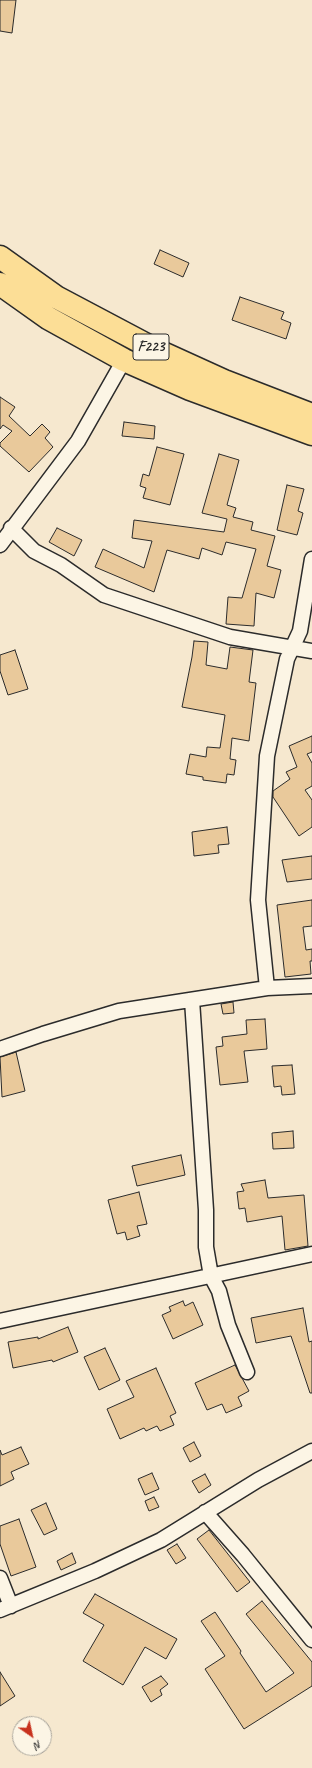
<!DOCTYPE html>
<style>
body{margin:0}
#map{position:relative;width:312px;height:1768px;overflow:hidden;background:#f6e8cf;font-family:Caveat,sans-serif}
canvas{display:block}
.north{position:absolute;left:12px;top:1716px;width:40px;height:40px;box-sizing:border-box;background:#fcf5e5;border:1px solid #a8a49b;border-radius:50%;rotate:146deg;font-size:11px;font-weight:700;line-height:16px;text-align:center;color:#2b2b2b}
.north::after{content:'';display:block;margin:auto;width:14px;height:18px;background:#c8321e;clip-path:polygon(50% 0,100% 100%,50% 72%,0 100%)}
</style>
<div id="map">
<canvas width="312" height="1768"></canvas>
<div class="north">N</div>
</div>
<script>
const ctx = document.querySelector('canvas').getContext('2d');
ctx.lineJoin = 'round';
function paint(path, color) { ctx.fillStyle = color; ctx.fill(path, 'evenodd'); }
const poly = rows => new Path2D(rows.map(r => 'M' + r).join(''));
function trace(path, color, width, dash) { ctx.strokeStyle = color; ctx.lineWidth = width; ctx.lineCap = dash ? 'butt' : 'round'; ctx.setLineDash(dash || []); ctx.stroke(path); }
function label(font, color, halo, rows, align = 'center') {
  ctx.font = font + ' Caveat,sans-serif'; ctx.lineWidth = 3; ctx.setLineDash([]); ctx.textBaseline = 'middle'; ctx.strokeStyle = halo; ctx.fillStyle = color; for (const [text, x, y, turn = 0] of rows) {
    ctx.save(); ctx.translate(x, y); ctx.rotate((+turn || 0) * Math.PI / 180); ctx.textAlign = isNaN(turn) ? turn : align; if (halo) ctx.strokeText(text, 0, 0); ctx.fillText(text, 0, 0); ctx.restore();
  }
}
const building = poly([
 [0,0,16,0,12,33,0,31,0,0],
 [160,250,189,263,183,277,154,264,160,250],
 [240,297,284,312,281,319,291,323,286,339,232,320,240,297],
 [0,397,15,407,9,416,30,436,42,424,50,432,45,438,53,447,29,472,0,446,0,443,12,431,3,425,0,429,0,397],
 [124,422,155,426,154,439,122,436,124,422],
 [157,447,184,454,170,505,143,498,146,488,140,486,143,474,149,476,157,447],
 [219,454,239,460,227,505,236,508,233,517,253,522,251,530,275,536,267,566,281,570,274,598,256,593,254,626,226,624,228,597,242,598,256,549,226,542,222,555,202,548,199,559,167,550,154,592,95,567,103,549,144,568,152,541,132,538,134,520,224,532,227,519,202,513,219,454],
 [287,485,304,489,298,511,303,513,297,535,277,530,287,485],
 [57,528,82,540,74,556,49,542,57,528],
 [194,641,208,642,206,665,227,669,230,647,253,650,249,682,256,683,249,741,232,738,230,759,236,760,234,775,227,774,226,783,203,780,203,777,186,774,190,754,206,757,207,747,220,748,225,715,182,707,192,657,194,641],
 [15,650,28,689,8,695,0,671,0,655,15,650],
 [312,736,312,752,307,754,312,763,312,786,305,790,312,800,312,827,299,836,273,797,273,791,290,779,286,772,297,767,289,746,312,736],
 [227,827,229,844,218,845,219,853,194,856,192,832,227,827],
 [312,856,312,879,287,882,282,860,312,856],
 [312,900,312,926,303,927,306,950,312,949,312,961,310,961,311,974,285,977,277,905,312,900],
 [233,1002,234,1013,223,1014,221,1004,233,1002],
 [265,1019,267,1049,244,1051,248,1082,220,1085,216,1047,223,1046,222,1037,247,1034,246,1020,265,1019],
 [16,1052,25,1091,2,1097,0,1057,16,1052],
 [292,1065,295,1094,282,1095,281,1086,274,1087,272,1066,292,1065],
 [293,1131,294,1148,273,1149,272,1133,293,1131],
 [181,1155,185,1175,137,1186,132,1166,181,1155],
 [265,1180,268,1198,304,1195,308,1246,285,1250,282,1216,247,1222,245,1208,239,1209,237,1192,244,1191,241,1184,265,1180],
 [139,1192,147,1224,137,1226,140,1236,127,1240,125,1232,117,1234,108,1200,139,1192],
 [183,1301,185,1306,193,1302,203,1325,173,1339,162,1315,171,1311,169,1307,183,1301],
 [303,1308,309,1342,312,1341,312,1393,310,1393,291,1336,256,1343,251,1318,303,1308],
 [68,1327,78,1352,53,1362,52,1360,13,1368,8,1342,38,1337,38,1339,68,1327],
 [105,1348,120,1380,99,1390,84,1357,105,1348],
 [235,1365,249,1391,238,1397,242,1406,226,1413,222,1404,207,1410,195,1383,235,1365],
 [156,1368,176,1413,170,1416,174,1425,160,1431,157,1426,146,1431,144,1428,120,1439,107,1409,134,1397,126,1381,156,1368],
 [194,1442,201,1456,190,1462,183,1448,194,1442],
 [21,1447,29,1464,11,1472,14,1479,0,1486,0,1450,2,1455,21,1447],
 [152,1473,159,1489,145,1495,138,1479,152,1473],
 [205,1474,211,1485,199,1493,192,1481,205,1474],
 [154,1497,159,1507,149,1511,145,1501,154,1497],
 [46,1503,57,1529,44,1535,31,1510,46,1503],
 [19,1519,36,1567,11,1576,0,1544,0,1526,19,1519],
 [209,1530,250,1582,237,1592,197,1539,209,1530],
 [177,1544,186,1558,176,1564,167,1550,177,1544],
 [72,1553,76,1563,61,1570,57,1561,72,1553],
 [95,1594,177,1639,166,1659,145,1647,123,1685,83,1661,104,1625,83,1613,95,1594],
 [262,1601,312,1662,312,1686,244,1729,205,1669,225,1656,201,1621,215,1612,241,1651,240,1653,266,1692,294,1673,246,1614,262,1601],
 [0,1672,15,1696,0,1706,0,1672],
 [161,1676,168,1684,160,1690,162,1695,151,1702,142,1687,161,1676]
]);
const street = poly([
 [11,528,34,551,61,565,104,595,230,637,312,651],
 [0,545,78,441,124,360],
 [267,988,258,900,267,756,287,659,300,631,312,559],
 [192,1000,206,1210,206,1247,211,1276,219,1291,228,1325,247,1372],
 [0,1049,43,1034,119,1011,267,988,312,986],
 [0,1321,312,1254],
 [205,1512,243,1555,312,1640],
 [0,1578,11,1606],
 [0,1610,95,1571,161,1540,258,1480,312,1451]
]);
const primary = poly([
 [0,257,56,297,158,351,224,381,312,415],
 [0,284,48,318,124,360,190,389,312,434]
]);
const shields = [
 [151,347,36]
];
const shieldNames = [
 ["F223",151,347]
];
paint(building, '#e9c99b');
trace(building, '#2b2b2b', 1);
trace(street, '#2b2b2b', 17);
trace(primary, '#2b2b2b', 25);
trace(street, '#fcf5e5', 14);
trace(primary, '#fcde96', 22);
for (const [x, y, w] of shields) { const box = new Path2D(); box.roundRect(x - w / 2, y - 13, w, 26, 3); ctx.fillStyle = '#fcf5e5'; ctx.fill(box); trace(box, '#2b2b2b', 1); }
label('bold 15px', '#2b2b2b', null, shieldNames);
</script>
